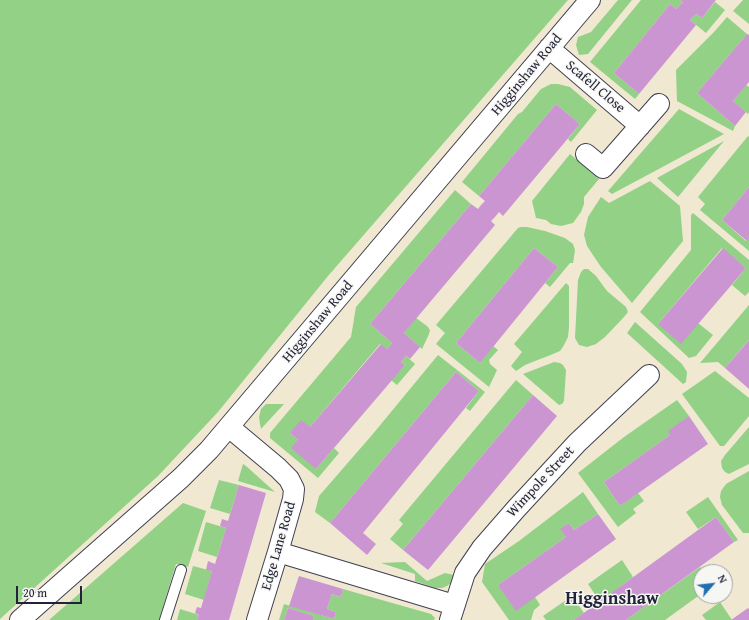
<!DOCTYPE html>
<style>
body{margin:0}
#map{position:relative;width:749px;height:620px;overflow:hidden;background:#f0e8d1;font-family:"Gentium Book Plus",serif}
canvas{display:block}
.north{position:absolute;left:693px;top:564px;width:40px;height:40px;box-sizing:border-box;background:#f6f6f2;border:1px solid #a1a1a9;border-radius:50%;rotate:62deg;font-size:11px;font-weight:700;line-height:16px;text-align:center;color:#22223b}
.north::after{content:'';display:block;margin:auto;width:14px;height:18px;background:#1f6fb2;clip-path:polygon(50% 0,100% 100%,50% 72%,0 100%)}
.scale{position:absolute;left:16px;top:586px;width:66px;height:18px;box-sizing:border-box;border:2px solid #22223b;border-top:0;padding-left:5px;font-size:12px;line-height:14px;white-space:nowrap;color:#22223b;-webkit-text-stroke:3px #f6f6f2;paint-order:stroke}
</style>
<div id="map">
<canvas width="749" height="620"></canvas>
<div class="north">N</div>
<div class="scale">20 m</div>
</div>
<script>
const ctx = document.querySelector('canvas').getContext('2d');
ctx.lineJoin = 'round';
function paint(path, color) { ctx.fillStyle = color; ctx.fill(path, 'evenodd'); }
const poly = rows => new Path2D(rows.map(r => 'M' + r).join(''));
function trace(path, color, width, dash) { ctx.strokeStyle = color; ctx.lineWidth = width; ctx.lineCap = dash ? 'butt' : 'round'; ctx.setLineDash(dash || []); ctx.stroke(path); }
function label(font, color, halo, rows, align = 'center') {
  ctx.font = font + ' "Gentium Book Plus",serif'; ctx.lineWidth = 3; ctx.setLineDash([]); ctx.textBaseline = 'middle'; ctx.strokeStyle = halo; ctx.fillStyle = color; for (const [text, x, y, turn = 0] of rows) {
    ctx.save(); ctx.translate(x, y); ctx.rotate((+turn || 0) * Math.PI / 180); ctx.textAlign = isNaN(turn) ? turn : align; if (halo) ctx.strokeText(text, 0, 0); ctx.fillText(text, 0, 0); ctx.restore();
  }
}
const green = poly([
 [0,0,568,0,328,276,218,412,158,476,0,619],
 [618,0,632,0,588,54,579,55,576,45,578,37,591,32],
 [641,0,680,0,683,2,676,9,670,4,614,73,639,94,635,99,590,62],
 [743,0,749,0,749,24,733,11],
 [715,2,725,10,706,33,690,20,696,14,702,18],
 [727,17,747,34,697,93,735,126,733,131,677,101,676,70,714,32],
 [551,84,558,84,570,87,597,110,571,142,568,139,580,124,556,104,479,196,462,182,518,114,522,112,541,89],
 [746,85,749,87,749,112,748,114,733,101],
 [679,109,724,134,612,194,608,191],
 [748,136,749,137,749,187,722,220,746,241,749,238,749,251,700,210,705,204,698,197],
 [724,141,678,197,657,178],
 [570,154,599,179,584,197,584,204,581,212,573,223,561,226,551,224,546,220,536,218,532,201],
 [650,181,680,206,683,241,632,303,601,267,587,246,584,235,588,217,601,197,609,203],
 [455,190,471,204,370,324,392,343,387,349,380,344,310,427,290,433,298,440,316,469,334,448,339,453,318,478,270,438,270,433,351,337,356,307],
 [693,213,749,260,749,292,745,296,732,285,746,268,722,248,658,324,698,323,713,335,696,356,689,358,640,312,691,250,691,215],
 [521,227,527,227,545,231,565,238,573,244,575,250,573,263,570,263,550,287,545,283,558,267,534,248,456,343,480,363,493,346,498,350,489,360,490,364,497,370,489,387,436,344,445,333,436,325,518,228],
 [584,269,588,269,596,276,607,291,626,307,628,312,624,317,605,337,596,344,587,347,579,345,575,338,578,280,581,272],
 [566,283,569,286,569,327,568,337,564,345,560,351,553,354,525,365,516,371,511,366,522,352,514,344],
 [749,305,749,340,747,342,725,368,718,362,700,363],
 [416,318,427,326,430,330,429,334,422,349,404,333],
 [635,322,682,364,687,372,686,382,683,384,627,333],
 [438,355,485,392,470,411,466,408,479,391,456,372,330,523,315,512,319,496,372,435],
 [406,356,415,364,397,385,391,380,405,365,401,362],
 [554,362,560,363,563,365,566,370,564,401,562,404,559,405,523,374],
 [715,371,749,398,749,416,724,446,720,446,682,394],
 [516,380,533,395,403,550,390,539,403,524,399,520],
 [677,400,689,416,670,435,604,482,620,506,638,493,644,501,633,509,636,513,618,527,578,473,624,437],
 [266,404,284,404,261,429,260,424,259,417,261,409],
 [749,427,749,464,729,474,725,472,722,468,721,461,725,455],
 [243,464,246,466,275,492,238,481],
 [749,471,749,533,743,533,722,505,720,497,721,491,726,484],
 [219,480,239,485,230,514,210,508],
 [583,492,598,514,574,530,569,523,561,529,566,537,498,585,535,597,540,605,534,610,531,620,509,620,482,582,485,564,519,541],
 [708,497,738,540,734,542,716,517,698,529,686,512],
 [183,503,206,511,188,567,176,564,159,620,49,620],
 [206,522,226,528,217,557,198,551],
 [622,560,633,577,600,602,588,584],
 [405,562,427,581,445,573,454,575,451,583,447,586,442,588,435,588,415,581,415,574,381,563],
 [193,566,212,571,204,600,185,594],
 [700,567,704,572,701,572,701,594,665,620,626,620],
 [343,589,431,614,435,618,434,620,313,620,314,616,288,608,284,620,279,620,284,604,334,619,336,612,327,609,332,594,341,597],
 [572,596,584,613,574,620,546,620,543,616],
 [720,602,732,620,706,620,702,615],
 [180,609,199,615,197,620,177,620]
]);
const building = poly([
 [680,0,716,0,702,18,696,14,690,20,696,25,639,94,614,73,670,4,676,9,683,2],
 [747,34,749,35,749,82,733,101,746,112,735,126,697,93],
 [556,104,580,124,503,216,499,212,495,217,491,221,495,225,404,333,420,347,410,359,406,356,401,362,405,365,316,469,291,448,298,440,290,433,301,420,310,427,381,344,387,349,392,343,370,324,471,204,478,209,481,205,485,201,479,196],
 [749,187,749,238,747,241,722,220],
 [534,248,558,267,480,363,456,343],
 [723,248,746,268,681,344,658,324],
 [749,340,749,389,725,368],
 [456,372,479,391,363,533,376,544,367,555,330,523],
 [533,395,557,416,428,570,403,550],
 [689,416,708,444,620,506,604,482,670,435,668,431],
 [239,485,266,493,229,620,197,620,199,615,195,613,197,607,201,608,212,571,206,570,208,561,215,564,226,528,220,526,222,519,228,521],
 [598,514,616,539,516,611,498,585,566,537,560,529,569,523,574,530],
 [716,517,734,542,626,620,574,620],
 [299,576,343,589,341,597,332,594,327,609,336,612,334,619,289,606],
 [288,608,314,616,313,620,284,620],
 [748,608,749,609,749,620,731,620]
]);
const service = poly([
 [165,620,181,570]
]);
const minor = poly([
 [549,48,640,126],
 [586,154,603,168,659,104],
 [229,427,278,468,289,479,294,489,293,499,278,552,257,620],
 [278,552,454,605],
 [20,620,181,478,209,450,590,0],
 [450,620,465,573,482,548,516,509,577,443,649,375]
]);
const streetNames = [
 ["Higginshaw Road",527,75,-50],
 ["Scafell Close",595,87,40],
 ["Higginshaw Road",318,322,-50],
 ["Wimpole Street",541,482,-47],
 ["Edge Lane Road",279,546,-74]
];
const districtNames = [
 ["Higginshaw",612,599]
];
paint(green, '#93d186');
paint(building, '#cb95d1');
trace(service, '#414052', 12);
trace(minor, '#414052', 22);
trace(service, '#fff', 10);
trace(minor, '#fff', 20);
label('14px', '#22223b', '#f6f6f2', streetNames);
label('bold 18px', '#22223b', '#f6f6f2', districtNames);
</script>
